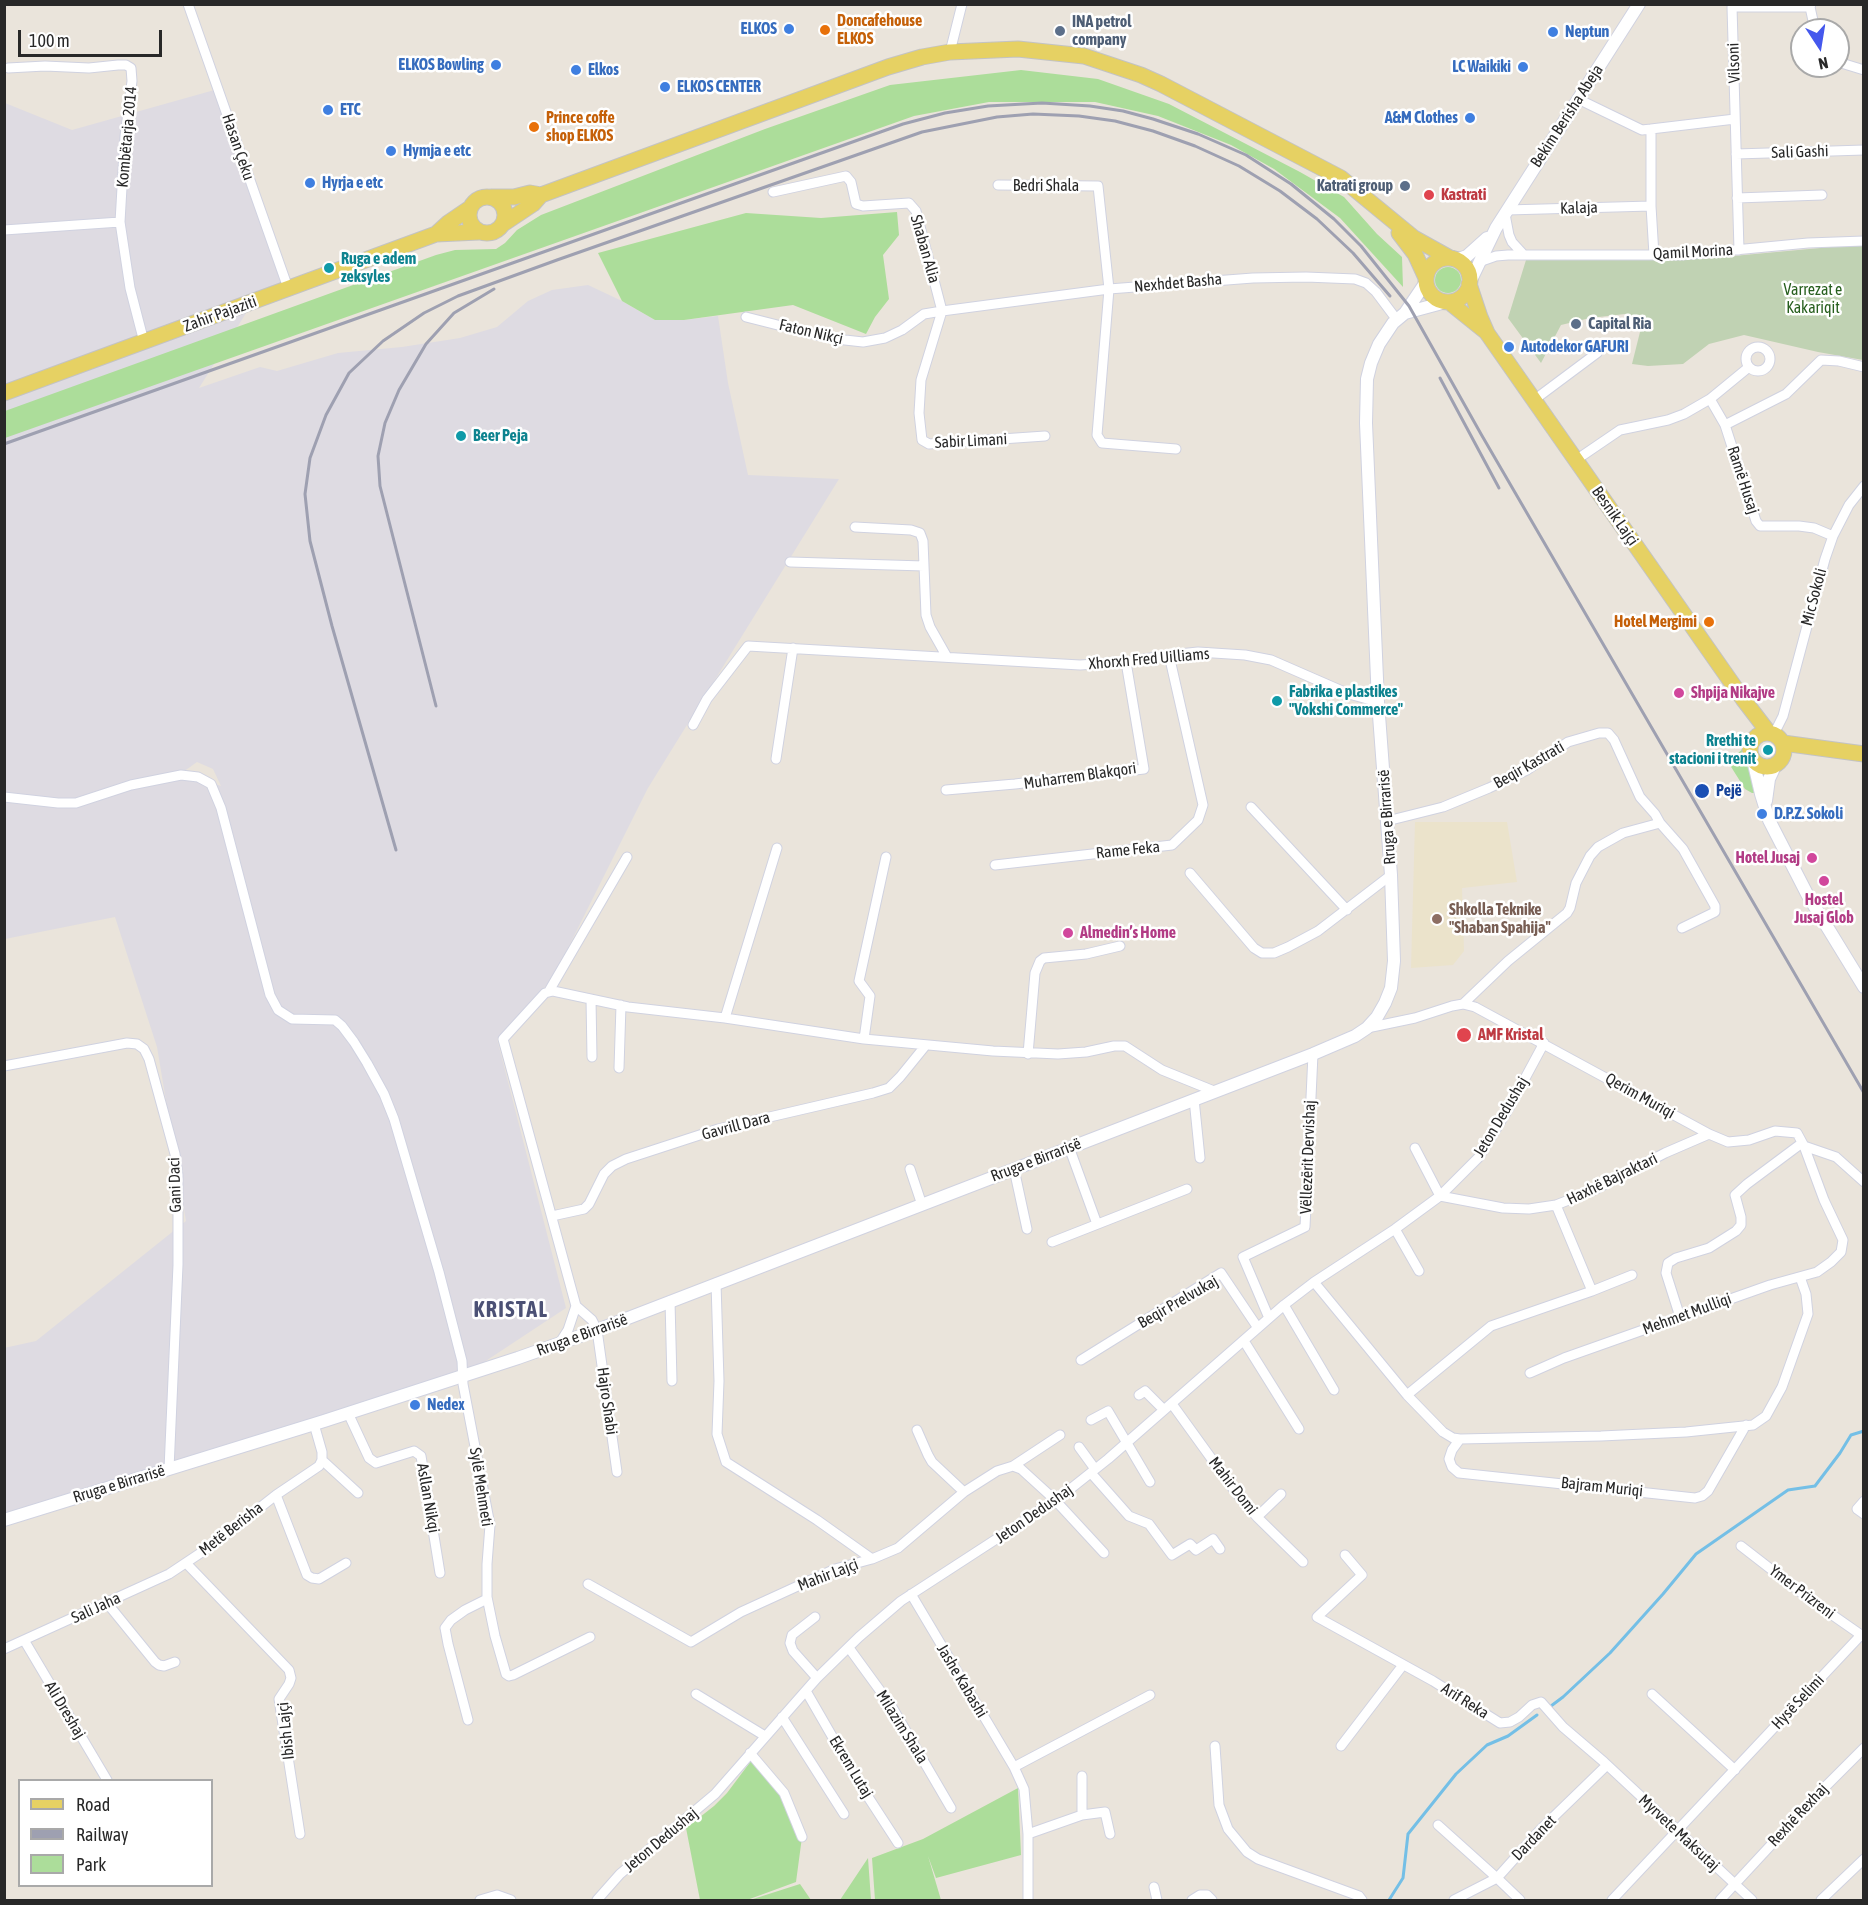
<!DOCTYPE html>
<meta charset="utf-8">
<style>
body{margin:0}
#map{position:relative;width:1868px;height:1905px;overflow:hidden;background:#eae4db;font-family:"Asap Condensed",sans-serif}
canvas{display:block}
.frame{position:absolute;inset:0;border:6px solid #282828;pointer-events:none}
.legend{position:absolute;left:18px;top:1779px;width:195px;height:108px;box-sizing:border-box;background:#fff;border:2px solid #a9a9a9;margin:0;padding:8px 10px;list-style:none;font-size:18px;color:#282828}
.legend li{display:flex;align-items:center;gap:12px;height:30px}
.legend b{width:30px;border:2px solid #a9a9a9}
.north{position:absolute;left:1790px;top:18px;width:60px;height:60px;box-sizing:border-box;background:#fff;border:2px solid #a9a9a9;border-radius:50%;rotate:168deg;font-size:16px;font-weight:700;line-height:24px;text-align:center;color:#282828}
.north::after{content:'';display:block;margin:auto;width:21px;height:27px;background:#4558ed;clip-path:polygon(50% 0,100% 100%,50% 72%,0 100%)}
.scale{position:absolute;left:18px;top:30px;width:144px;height:27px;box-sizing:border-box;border:3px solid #282828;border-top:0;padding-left:8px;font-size:18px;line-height:21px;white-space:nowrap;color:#282828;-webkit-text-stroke:4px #fff;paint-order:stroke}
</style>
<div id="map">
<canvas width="1868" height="1905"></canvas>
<div class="frame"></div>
<ul class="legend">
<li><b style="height:8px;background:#e6d163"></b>Road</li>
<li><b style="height:8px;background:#9ea0b1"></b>Railway</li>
<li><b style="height:16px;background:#acdd9a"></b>Park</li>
</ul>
<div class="north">N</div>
<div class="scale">100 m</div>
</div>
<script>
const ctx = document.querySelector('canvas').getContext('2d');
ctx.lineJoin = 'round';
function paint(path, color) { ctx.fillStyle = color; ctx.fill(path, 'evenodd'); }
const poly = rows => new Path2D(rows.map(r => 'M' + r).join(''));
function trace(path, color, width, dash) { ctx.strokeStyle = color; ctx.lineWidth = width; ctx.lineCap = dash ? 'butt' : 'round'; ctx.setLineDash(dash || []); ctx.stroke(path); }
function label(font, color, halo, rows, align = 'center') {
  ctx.font = font + ' "Asap Condensed",sans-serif'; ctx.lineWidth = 5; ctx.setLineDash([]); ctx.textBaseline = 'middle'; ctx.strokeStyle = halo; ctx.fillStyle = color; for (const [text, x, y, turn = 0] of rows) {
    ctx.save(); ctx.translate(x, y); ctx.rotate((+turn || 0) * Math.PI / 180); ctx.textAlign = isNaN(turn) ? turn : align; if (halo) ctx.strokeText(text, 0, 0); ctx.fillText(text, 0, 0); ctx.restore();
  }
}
const industrial = poly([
 [218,89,288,288,253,302,199,388,260,367,277,371,338,353,402,347,460,338,497,327,528,301,552,290,588,285,622,301,655,320,684,320,718,316,728,383,748,475,839,479,648,788,553,978,497,1039,566,1308,463,1376,5,1520,4,1348,36,1341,186,1221,157,1047,115,917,5,939,5,103,72,130],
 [197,762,213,769,221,786,183,772]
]);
const education = poly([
 [1415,822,1507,822,1517,882,1462,888,1464,951,1453,965,1411,968]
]);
const green = poly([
 [1021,70,1098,79,1169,104,1300,172,1344,197,1377,234,1402,257,1403,287,1340,218,1274,169,1231,145,1158,116,1095,102,989,102,914,116,5,438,5,411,436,255,455,250,496,249,505,243,517,230,541,215,765,129,890,85],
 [897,212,899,235,883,255,889,299,875,317,866,334,793,305,684,320,655,320,622,301,598,253,746,213,821,218],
 '1435 280a13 13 0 1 1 26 0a13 13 0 1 1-26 0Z',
 [1746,746,1758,793,1752,793,1745,789,1728,762],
 [754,1757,784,1793,802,1837,796,1882,747,1900,700,1900,686,1828,714,1806,727,1793],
 [1018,1788,1021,1855,936,1878,928,1856,941,1900,875,1900,872,1858,923,1839],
 [868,1858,871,1900,840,1900],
 [800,1884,811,1900,750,1900]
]);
const cemetery = poly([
 [1852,245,1863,246,1863,360,1818,352,1744,335,1709,344,1683,364,1648,366,1632,364,1642,324,1625,314,1590,318,1561,325,1541,363,1508,318,1526,260,1701,259]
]);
const stream = poly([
 [1551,1706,1563,1697,1610,1653,1663,1594,1696,1554,1788,1490,1815,1486,1840,1453,1851,1435,1864,1431],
 [1389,1900,1403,1878,1408,1834,1456,1774,1487,1745,1508,1736,1537,1715]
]);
const minor = poly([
 [188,4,288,288],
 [1811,4,1810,7,1815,30],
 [950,52,962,4],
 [1838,62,1864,70],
 [8,68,45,66,89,68,118,65,126,65,131,68,132,81,125,136,120,222],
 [1578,99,1642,130,1651,129],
 [1736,154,1864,150],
 [998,185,1098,186,1109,289,1097,435,1102,443,1176,449],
 [773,192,846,176,851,182,856,204,863,206,909,203,916,211,942,311],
 [1737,198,1822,195],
 [1507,210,1651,206],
 [1505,214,1509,235,1512,242,1523,254],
 [4,230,120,222,130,288,144,342],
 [1739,250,1732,7,1810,7],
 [1654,255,1651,206,1651,129,1735,119],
 [1479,262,1496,256,1508,255,1682,255,1808,243,1864,241],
 [942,311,921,380,919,413,922,440,929,444,1045,436],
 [746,317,817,335,845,340,863,342,885,338,902,330,924,314,942,311,1109,289,1253,278,1306,277,1355,279,1366,283,1376,292,1397,320],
 '1746 359a12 12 0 1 1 24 0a12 12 0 1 1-24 0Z',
 [1710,399,1725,425,1756,521,1760,526,1799,526,1814,528,1833,536],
 [1534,400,1597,353],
 [1725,425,1786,394,1821,360,1839,361,1864,367],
 [1576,460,1620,430,1668,420,1684,414,1710,399,1749,367],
 [855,527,911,530,920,533,923,541,926,615,930,627,947,657],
 [790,562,924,566],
 [693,725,707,699,748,646,1080,665,1126,662,1169,655,1198,652,1245,655,1271,660,1349,694,1378,702],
 [1772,733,1777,728,1783,716,1825,559,1833,536,1849,505,1864,486],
 [776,759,793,648],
 [946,790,1015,784,1144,769,1126,662],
 [4,797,58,803,76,803,131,785,181,775,198,777,211,784,221,808,270,995,278,1010,292,1019,335,1020,342,1026,354,1042,367,1063,384,1094,394,1119,439,1272,462,1361,463,1384,490,1525,487,1564,487,1597,495,1636,506,1674,509,1676,513,1675,590,1637],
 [1251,807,1347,910],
 [1387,821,1443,807,1489,788,1527,770,1568,742,1599,733,1608,733,1614,740,1640,797,1655,814,1660,823,1683,849,1715,906,1715,912,1682,928],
 [995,865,1172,845,1198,820,1203,805,1169,655],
 [1190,873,1254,948,1262,953,1274,953,1288,947,1318,931,1391,875],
 [549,991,627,857],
 [591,999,592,1057],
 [1463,1004,1508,961,1567,913,1570,908,1576,883,1590,856,1598,847,1623,833,1660,823],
 [725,1018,777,848],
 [1367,1028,1415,1018,1452,1006,1463,1004,1475,1007,1709,1134,1728,1142,1749,1140,1775,1131,1797,1133,1804,1146,1824,1200,1843,1240,1841,1252,1831,1262,1817,1272,1770,1285,1564,1358,1530,1373],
 [864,1039,870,996,859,981,886,857],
 [1028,1054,1035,973,1040,961,1044,958,1086,954,1120,946],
 [4,1066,127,1043,137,1044,144,1049,149,1059,175,1154,178,1175,178,1265,169,1469],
 [619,1068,621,1005],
 [1194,1099,1200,1158],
 [1804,1146,1836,1157,1864,1182],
 [1069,1147,1097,1224],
 [1415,1148,1440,1196,1503,1208,1529,1209,1556,1205,1594,1190,1665,1153,1709,1134],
 [910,1169,922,1205],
 [1014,1169,1027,1229],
 [1556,1205,1592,1291,1632,1275],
 [552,1216,584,1209,589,1204,604,1174,612,1166,626,1159,718,1129,873,1093,889,1088,900,1077,926,1045],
 [1395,1229,1419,1271],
 [1052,1242,1187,1189],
 [1314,1282,1407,1395,1443,1432,1453,1438,1460,1439,1601,1436,1686,1432,1753,1425,1766,1416,1782,1387,1808,1314,1806,1294,1800,1277],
 [716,1283,719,1381,717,1434,726,1462,817,1520,872,1559],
 [670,1301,672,1381],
 [1284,1305,1334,1390],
 [1680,1317,1666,1273,1668,1263,1676,1258,1709,1248,1736,1231,1741,1225,1741,1217,1735,1195,1747,1184,1802,1143],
 [1269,1318,1243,1257,1305,1227,1313,1054],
 [1244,1341,1299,1429],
 [559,1344,568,1330,576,1306],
 [1081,1360,1221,1273,1258,1328],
 [1139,1395,1145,1391,1164,1410],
 [1407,1395,1491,1326,1592,1291],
 [1172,1404,1237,1494,1257,1517,1303,1562],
 [348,1413,369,1458,376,1463,414,1451,421,1456,440,1573],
 [1091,1420,1108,1411,1150,1482],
 [917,1430,928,1455,932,1462,964,1492],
 [1460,1439,1452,1450,1449,1459,1452,1467,1459,1473,1695,1498,1702,1496,1708,1491,1746,1425],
 [1079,1447,1095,1469],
 [322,1460,358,1493],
 [1013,1466,1060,1435],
 [617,1472,597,1330,592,1320,576,1306,503,1039,545,993,553,991,628,1007,725,1018,864,1039,993,1051,1058,1054,1086,1052,1114,1046,1125,1046,1162,1070,1214,1091],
 [1091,1473,1129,1516,1149,1524,1172,1555,1190,1544,1196,1550,1213,1539,1220,1549],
 [276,1495,307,1575,312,1578,319,1579,346,1563],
 [1864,1501,1857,1509,1864,1514],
 [1257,1517,1281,1494],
 [1741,1546,1808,1598,1864,1637],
 [1345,1555,1362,1575,1317,1617,1433,1681,1500,1723,1510,1722,1519,1717,1532,1705,1541,1702,1563,1727,1604,1762,1752,1900],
 [186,1563,289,1670,291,1678,289,1684,279,1699,300,1834],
 [588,1584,691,1642,741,1612,835,1569,872,1559,898,1548,964,1492,997,1471,1013,1466,1021,1469,1055,1500,1104,1553],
 [911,1594,1014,1767,1150,1695],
 [107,1603,155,1662,159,1665,164,1666,175,1662],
 [815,1617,792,1635,790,1643,793,1651,817,1678],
 [24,1640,107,1780],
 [849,1648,892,1707,951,1808],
 [4,1649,169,1574,211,1546,276,1495,319,1466,322,1460,322,1452,314,1424],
 [806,1691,859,1783,898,1843],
 [696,1694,765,1736],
 [1652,1694,1735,1770],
 [782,1717,844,1814],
 [468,1720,448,1644,445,1628,451,1620,465,1610,487,1599],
 [1215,1746,1219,1805,1228,1829,1247,1852,1258,1859,1359,1896,1362,1900],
 [1341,1746,1403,1665],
 [750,1753,784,1793,802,1837],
 [1014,1767,1024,1789,1028,1834,1028,1900],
 [1082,1776,1082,1815],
 [1438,1825,1497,1878,1520,1900],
 [1028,1834,1082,1815,1105,1812,1110,1834],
 [1154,1887,1157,1900],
 [480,1900,497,1895,511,1900],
 [597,1900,620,1874,715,1794,817,1678,859,1637,901,1601,1021,1523,1069,1490,1108,1459,1284,1305,1314,1282,1395,1229,1440,1196,1479,1157,1509,1108,1544,1043],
 [1192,1900,1200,1895,1207,1895,1212,1900],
 [1454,1900,1497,1878,1541,1829,1607,1765],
 [1612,1900,1861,1635],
 [1720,1900,1821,1791,1864,1748],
 [1821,1900,1864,1859]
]);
const tertiary = poly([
 [1456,260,1467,256,1487,238],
 [1470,282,1496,228,1639,4],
 [1405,313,1446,302],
 [1753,760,1761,794,1769,820,1807,894,1864,987],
 [1766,801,1769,779,1776,764],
 [4,1520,324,1421,518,1358,597,1330,1313,1054,1355,1036,1367,1028,1377,1017,1385,1003,1391,988,1394,961,1391,875,1378,702,1366,423,1367,379,1371,363,1379,344,1393,323,1405,313,1426,282]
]);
const primary = poly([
 '469 215a18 18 0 1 1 36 0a18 18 0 1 1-36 0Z',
 [492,197,514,197,530,193,541,195],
 [503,224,533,204,541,195,888,67,922,57,950,52,1018,49,1084,56,1141,75,1161,84,1341,178,1414,238,1450,258],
 [1399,233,1415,254,1426,278],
 [436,234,448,223,470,208],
 '1426 280a22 22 0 1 1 44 0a22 22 0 1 1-44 0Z',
 [1469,284,1480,317,1487,333,1743,699,1769,733],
 [1449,302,1485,331],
 [4,393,436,234,479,232],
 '1750 750a17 17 0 1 1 34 0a17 17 0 1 1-34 0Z',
 [1783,743,1864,754]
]);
const rail = poly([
 [1440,378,1499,488],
 [4,444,903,124,945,113,988,106,1042,103,1090,106,1123,111,1153,119,1198,134,1246,155,1291,184,1334,219,1361,246,1409,306,1481,434,1864,1093],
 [436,706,380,486,378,456,385,423,399,390,426,344,454,313,494,289],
 [396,850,332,626,310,541,305,494,310,458,326,415,349,373,383,341,424,313,458,296,557,260,922,132,997,117,1033,114,1079,116,1115,121,1153,131,1195,146,1239,166,1280,191,1317,219,1353,253,1390,296]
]);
const markers = [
 [789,29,6,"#3f7fe0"],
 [825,30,6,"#e8710a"],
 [1060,31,6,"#5c6f8a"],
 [1553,32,6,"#3f7fe0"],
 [496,65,6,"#3f7fe0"],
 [1523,67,6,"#3f7fe0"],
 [576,70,6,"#3f7fe0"],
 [665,87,6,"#3f7fe0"],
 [328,110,6,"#3f7fe0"],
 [1470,118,6,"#3f7fe0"],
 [534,127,6,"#e8710a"],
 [391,151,6,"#3f7fe0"],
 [310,183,6,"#3f7fe0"],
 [1405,186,6,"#5c6f8a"],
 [1429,195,6,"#e0444e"],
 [329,268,6,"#0f9aa8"],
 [1576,324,6,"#5c6f8a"],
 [1509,347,6,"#3f7fe0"],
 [461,436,6,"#0f9aa8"],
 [1709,622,6,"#e8710a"],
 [1679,693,6,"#d1479c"],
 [1277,701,6,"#0f9aa8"],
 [1768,750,6,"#0f9aa8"],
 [1702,791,8,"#1a4fb4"],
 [1762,814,6,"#3f7fe0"],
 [1812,858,6,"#d1479c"],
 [1824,881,6,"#d1479c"],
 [1437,919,6,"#8d6e63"],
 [1068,933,6,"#d1479c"],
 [1464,1035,8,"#e0444e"],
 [415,1405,6,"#3f7fe0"]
];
const foodNames = [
 ["Doncafehouse",837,21],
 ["ELKOS",837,39],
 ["Prince coffe",546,118],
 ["shop ELKOS",546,136],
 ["Hotel Mergimi",1697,622,"right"]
];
const serviceNames = [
 ["INA petrol",1072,22],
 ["company",1072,40],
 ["Katrati group",1393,186,"right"],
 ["Capital Ria",1588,324]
];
const shopNames = [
 ["ELKOS",777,29,"right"],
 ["Neptun",1565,32],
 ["ELKOS Bowling",484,65,"right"],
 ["LC Waikiki",1511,67,"right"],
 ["Elkos",588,70],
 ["ELKOS CENTER",677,87],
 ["ETC",340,110],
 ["A&M Clothes",1458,118,"right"],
 ["Hymja e etc",403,151],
 ["Hyrja e etc",322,183],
 ["Autodekor GAFURI",1521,347],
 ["D.P.Z. Sokoli",1774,814],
 ["Nedex",427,1405]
];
const streetNames = [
 ["Vilsoni",1734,63,-92],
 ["Bekim Berisha Abeja",1567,116,-57],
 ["Kombëtarja 2014",127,137,-85],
 ["Hasan Çeku",238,147,71],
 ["Sali Gashi",1800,152,-2],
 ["Bedri Shala",1046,186],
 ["Kalaja",1579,208,-2],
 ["Shaban Alia",925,249,74],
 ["Qamil Morina",1693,252,-3],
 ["Nexhdet Basha",1178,283,-5],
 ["Zahir Pajaziti",220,314,-20],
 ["Faton Nikçi",811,332,13],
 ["Sabir Limani",971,441,-3],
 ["Ramë Husaj",1743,480,72],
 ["Besnik Lajçi",1615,516,55],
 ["Mic Sokoli",1814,597,-75],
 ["Xhorxh Fred Uilliams",1149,659,-5],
 ["Beqir Kastrati",1529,765,-30],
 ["Muharrem Blakqori",1080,776,-8],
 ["Rruga e Birrarisë",1387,817,-94],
 ["Rame Feka",1128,850,-6],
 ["Qerim Muriqi",1640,1096,29],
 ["Jeton Dedushaj",1501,1117,-59],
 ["Gavrill Dara",736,1126,-15],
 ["Vëllezërit Dervishaj",1308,1157,-88],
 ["Rruga e Birrarisë",1036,1160,-21],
 ["Haxhë Bajraktari",1612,1179,-26],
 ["Gani Daci",175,1185,-92],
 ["Beqir Prelvukaj",1178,1302,-30],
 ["Mehmet Mulliqi",1687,1314,-20],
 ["Rruga e Birrarisë",582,1335,-20],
 ["Hajro Shabi",607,1401,82],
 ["Rruga e Birrarisë",119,1484,-17],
 ["Mahir Domi",1233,1486,52],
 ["Sylë Mehmeti",481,1487,81],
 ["Bajram Muriqi",1602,1487,6],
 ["Asllan Nikqi",428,1498,80],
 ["Jeton Dedushaj",1034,1514,-35],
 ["Metë Berisha",231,1529,-38],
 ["Mahir Lajçi",828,1575,-21],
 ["Ymer Prizreni",1802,1592,37],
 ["Sali Jaha",96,1608,-25],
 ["Jashe Kabashi",962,1681,59],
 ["Arif Reka",1465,1701,32],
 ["Hysë Selimi",1798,1702,-47],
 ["Ali Dreshaj",65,1710,59],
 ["Milazim Shala",902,1727,58],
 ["Ibish Lajçi",286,1731,-96],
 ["Ekrem Lutaj",851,1767,59],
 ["Rexhë Rexhaj",1798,1815,-47],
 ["Myrvete Maksutaj",1679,1833,43],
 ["Dardanet",1534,1838,-46],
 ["Jeton Dedushaj",661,1840,-40]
];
const healthNames = [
 ["Kastrati",1441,195],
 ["AMF Kristal",1478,1035]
];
const cultureNames = [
 ["Ruga e adem",341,259],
 ["zeksyles",341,277],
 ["Beer Peja",473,436],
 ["Fabrika e plastikes",1289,692],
 ["\"Vokshi Commerce\"",1289,710],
 ["Rrethi te",1756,741,"right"],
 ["stacioni i trenit",1756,759,"right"]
];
const parkNames = [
 ["Varrezat e",1813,290],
 ["Kakariqit",1813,308]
];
const hotelNames = [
 ["Shpija Nikajve",1691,693],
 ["Hotel Jusaj",1800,858,"right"],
 ["Hostel",1824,900,"center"],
 ["Jusaj Glob",1824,918,"center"],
 ["Almedin’s Home",1080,933]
];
const transitNames = [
 ["Pejë",1716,791]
];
const educationNames = [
 ["Shkolla Teknike",1449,910],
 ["\"Shaban Spahija\"",1449,928]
];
const districtNames = [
 ["KRISTAL",511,1310]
];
paint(industrial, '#dedbe2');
paint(education, '#ebe3cb');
paint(green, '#acdd9a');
paint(cemetery, '#c0d2b3');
trace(stream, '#74bfe6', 3);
trace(minor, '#d0d2e0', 11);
trace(tertiary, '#d0d2e0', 14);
trace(primary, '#c3c3c3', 17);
trace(minor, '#fff', 9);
trace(tertiary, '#fff', 12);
trace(primary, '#e6d163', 15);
trace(rail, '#9ea0b1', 3);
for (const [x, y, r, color] of markers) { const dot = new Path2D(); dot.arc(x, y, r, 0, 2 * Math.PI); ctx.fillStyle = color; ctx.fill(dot); trace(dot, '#fff', 2); }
label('bold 16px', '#c56008', '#fff', foodNames, 'left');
label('bold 16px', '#4e5e75', '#fff', serviceNames, 'left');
label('bold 16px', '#366cbe', '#fff', shopNames, 'left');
label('16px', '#282828', '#fff', streetNames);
label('bold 16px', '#be3a42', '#fff', healthNames, 'left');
label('bold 16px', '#0d838f', '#fff', cultureNames, 'left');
label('16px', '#275f1e', '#fff', parkNames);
label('bold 16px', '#b23c85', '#fff', hotelNames, 'left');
label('bold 16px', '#164399', '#fff', transitNames, 'left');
label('bold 16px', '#785e54', '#fff', educationNames, 'left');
ctx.letterSpacing = '1.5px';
label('bold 22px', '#4c5175', '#fff', districtNames);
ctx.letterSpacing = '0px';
</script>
